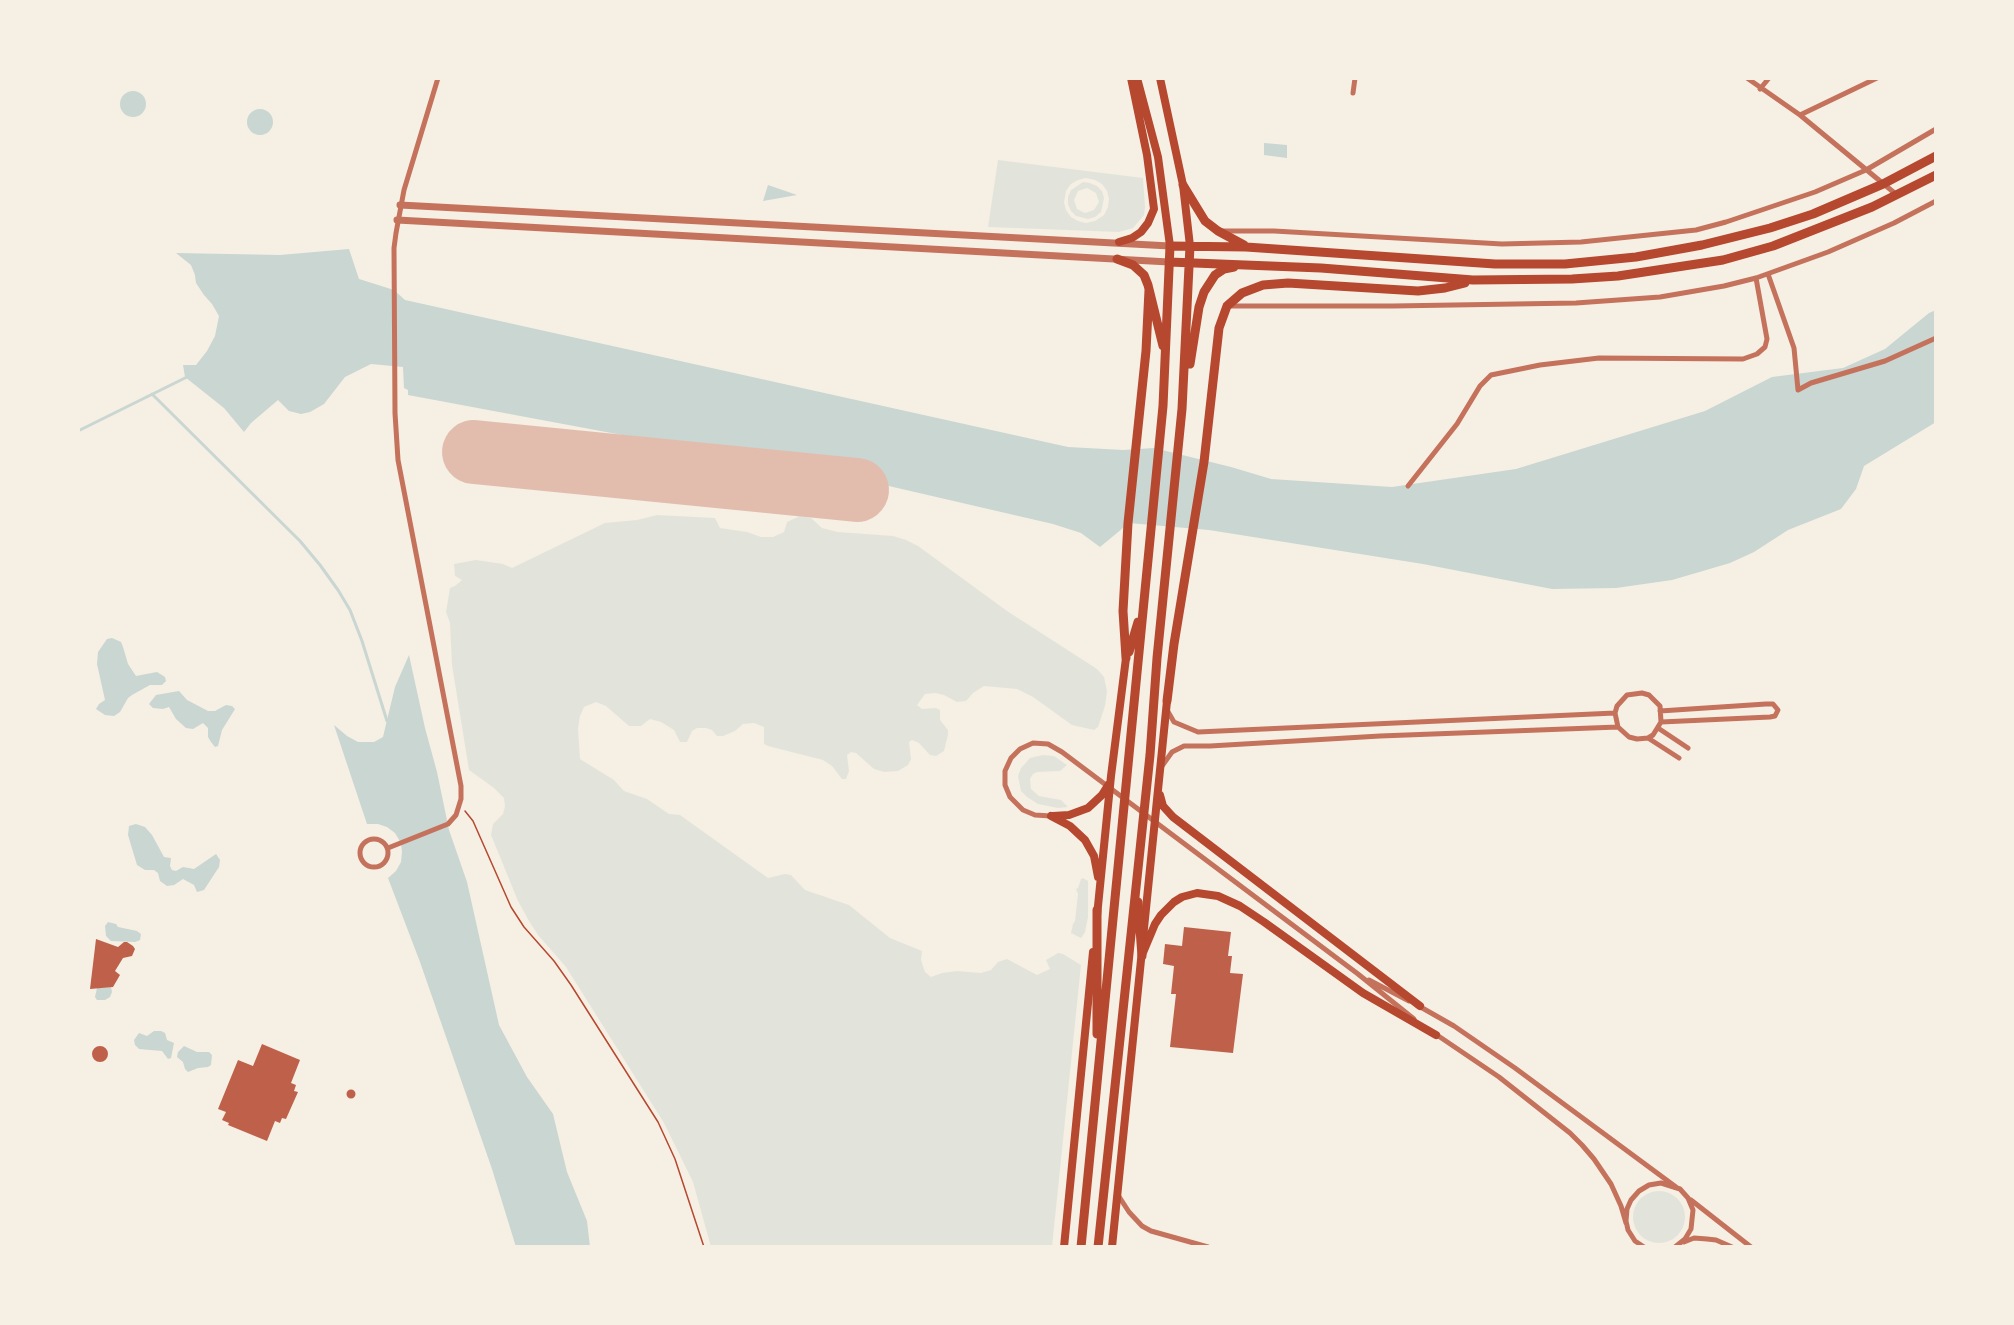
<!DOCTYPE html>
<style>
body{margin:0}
#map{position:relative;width:2014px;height:1325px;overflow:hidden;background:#f6efe4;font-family:"PT Sans Narrow",sans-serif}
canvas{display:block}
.frame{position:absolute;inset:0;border:80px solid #f6efe4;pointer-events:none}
</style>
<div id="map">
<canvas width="2014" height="1325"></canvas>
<div class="frame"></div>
</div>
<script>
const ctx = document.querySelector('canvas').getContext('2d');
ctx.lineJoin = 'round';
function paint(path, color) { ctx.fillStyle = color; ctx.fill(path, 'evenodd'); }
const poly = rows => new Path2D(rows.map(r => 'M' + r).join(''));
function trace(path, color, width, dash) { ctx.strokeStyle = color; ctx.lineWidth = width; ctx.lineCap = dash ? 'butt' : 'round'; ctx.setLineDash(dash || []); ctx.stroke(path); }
const green = poly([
 [998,160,1143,178,1145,207,1144,215,1133,228,1119,232,988,227],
 [1086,178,1095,180,1102,184,1107,191,1109,199,1108,207,1104,215,1095,221,1086,223,1078,221,1071,217,1066,210,1064,202,1066,191,1071,184,1078,180],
 [1083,182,1090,183,1097,186,1102,191,1104,198,1101,212,1095,217,1088,219,1076,216,1071,211,1068,204,1068,197,1071,190],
 [1087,188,1096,193,1099,202,1094,210,1085,213,1077,209,1074,200,1078,191],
 [657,515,715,518,720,528,747,532,761,537,773,537,784,532,787,522,800,516,811,518,822,528,838,532,893,536,906,540,918,546,1007,611,1097,669,1104,677,1107,691,1105,706,1098,727,1094,730,1072,725,1033,697,1017,689,984,686,973,693,966,701,957,702,944,695,935,693,925,694,917,705,922,709,936,708,940,710,940,720,948,730,948,735,944,751,936,756,930,755,919,743,912,740,909,742,911,759,908,765,898,771,884,772,874,769,856,753,851,752,847,755,849,771,846,779,842,779,832,766,823,760,768,746,764,744,764,727,754,723,743,724,735,731,723,736,717,736,712,730,706,728,697,728,692,731,687,742,680,742,674,730,661,722,650,719,641,726,629,726,606,706,596,702,584,707,580,716,578,729,580,759,614,780,624,791,647,799,669,814,680,815,768,878,785,874,791,875,805,890,849,905,890,938,922,951,921,960,925,972,931,977,942,973,957,971,981,973,991,970,998,962,1007,959,1037,975,1050,969,1046,960,1058,953,1063,954,1081,965,1052,1247,711,1247,693,1182,664,1123,566,967,538,935,529,921,518,901,491,835,493,824,503,814,505,806,504,798,494,788,469,770,452,665,450,623,446,612,450,588,455,586,462,580,455,576,454,564,476,560,503,564,512,568,605,523,637,520],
 [1043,755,1054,756,1067,765,1060,771,1037,772,1033,774,1030,779,1031,789,1039,796,1061,800,1068,807,1058,808,1038,804,1027,797,1021,791,1018,776,1021,768,1030,758],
 [1083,878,1088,881,1088,917,1085,932,1081,938,1071,933,1073,924,1075,921,1078,894,1076,889,1078,888,1081,879],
 '1633 1217a26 26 0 1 1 52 0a26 26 0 1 1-52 0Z'
]);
const water = poly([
 '120 104a13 13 0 1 1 26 0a13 13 0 1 1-26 0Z',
 '247 122a13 13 0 1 1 26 0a13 13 0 1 1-26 0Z',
 [1264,143,1287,145,1287,158,1264,155],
 [768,185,797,195,763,201],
 [349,249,359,279,394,290,405,300,1068,447,1123,450,1154,448,1231,467,1271,479,1392,487,1516,469,1705,411,1772,377,1843,368,1885,349,1929,313,1936,310,1936,422,1864,466,1856,489,1841,509,1788,530,1754,552,1730,563,1672,580,1616,588,1552,589,1423,564,1209,530,1129,523,1100,547,1081,533,1053,524,863,480,408,395,408,390,404,388,403,367,371,364,345,377,324,404,310,412,301,414,289,411,278,400,251,423,244,432,224,408,185,377,183,365,196,365,207,351,215,336,219,316,212,304,204,295,196,283,195,275,191,265,176,253,280,255],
 [112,638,121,642,123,647,128,664,136,676,157,672,165,677,166,681,162,685,150,685,132,695,128,698,120,712,114,716,105,715,96,709,99,704,105,700,97,664,98,652,107,639],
 [409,655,425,728,437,772,449,830,467,882,499,1025,527,1077,553,1114,567,1172,587,1221,590,1247,516,1247,492,1169,420,962,388,878,396,871,401,862,402,852,401,843,395,833,387,827,378,824,367,824,334,725,347,736,358,742,374,742,383,737,395,687],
 [179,691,187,700,208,711,215,711,226,705,232,706,235,709,222,730,218,746,215,747,211,742,208,737,208,728,203,723,193,729,186,728,176,719,169,707,163,709,153,708,149,704,156,695],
 [136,824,145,827,152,835,164,857,171,858,170,866,172,870,176,871,183,867,194,869,216,854,220,860,219,867,204,890,197,892,194,885,183,879,174,885,167,886,160,881,158,873,154,870,145,870,137,865,128,835,129,826],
 [108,922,116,924,118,927,137,931,141,934,140,940,135,942,111,941,106,936,105,926],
 [111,987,112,992,110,997,105,1000,97,1000,95,997,97,988],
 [154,1031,161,1031,165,1033,167,1040,174,1043,171,1058,168,1059,162,1051,139,1049,135,1045,134,1040,139,1033,147,1036],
 [184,1046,197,1052,209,1052,212,1055,211,1065,208,1067,198,1068,188,1072,185,1069,183,1062,177,1057,178,1052]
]);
const stream = poly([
 [152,394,300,541,320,565,338,590,350,610,362,641,387,721],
 [78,431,189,376]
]);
const runway = poly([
 [474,452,857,490]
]);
const building = poly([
 [1184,927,1231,932,1228,956,1232,956,1230,973,1243,974,1233,1053,1170,1047,1176,994,1171,994,1174,966,1163,964,1165,944,1182,946],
 [96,939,118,947,124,942,127,942,133,946,135,949,132,956,123,958,115,971,120,975,113,987,90,989],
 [262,1044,300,1060,291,1083,296,1085,294,1091,298,1092,286,1119,282,1118,280,1123,275,1121,267,1141,228,1125,229,1123,222,1120,226,1112,218,1109,238,1060,253,1066],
 '92 1054a8 8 0 1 1 16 0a8 8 0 1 1-16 0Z',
 '346.5 1094a4.5 4.5 0 1 1 9 0a4.5 4.5 0 1 1-9 0Z'
]);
const path = poly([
 [465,811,473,821,511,907,524,927,554,961,571,985,658,1122,675,1159,704,1247]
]);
const minor = poly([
 [1747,78,1800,115,1897,195],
 [1760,89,1769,78],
 [1353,93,1355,78],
 [1800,115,1877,78],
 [1222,231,1274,231,1502,244,1581,242,1696,230,1726,222,1815,192,1866,170,1936,129],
 [1768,274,1794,348,1798,390,1811,383,1885,361,1936,338],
 [1229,306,1393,306,1576,303,1660,297,1724,286,1756,278,1828,252,1894,223,1936,201],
 [1408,486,1457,424,1480,386,1491,375,1540,365,1599,358,1743,359,1757,354,1765,347,1767,339,1756,278],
 [1167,710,1174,722,1198,732,1615,713],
 [1660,711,1766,704,1773,704,1778,710,1775,716,1770,717,1661,722],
 [1658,728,1688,748],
 [1648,738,1653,735,1661,722,1660,706,1649,695,1642,693,1627,695,1617,706,1615,713,1618,727,1629,737,1637,739,1648,738,1679,758],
 [1162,766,1172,752,1184,746,1210,746,1380,736,1618,727],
 [1051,816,1035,815,1023,810,1010,797,1005,785,1005,771,1011,758,1020,749,1033,743,1048,744,1062,752,1358,974,1414,1019],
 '360 853a14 14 0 1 1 28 0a14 14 0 1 1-28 0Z',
 [388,848,448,824,456,815,461,799,461,786,398,460,395,413,394,248,396,233,404,190,438,78],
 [1369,980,1409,1001],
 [1417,1005,1454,1026,1515,1068,1676,1187],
 [1434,1033,1499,1077,1570,1133,1582,1145,1594,1159,1611,1184,1621,1206,1626,1223],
 [1118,1195,1129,1212,1142,1226,1151,1231,1208,1247],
 [1691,1200,1751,1247],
 [1684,1242,1694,1238,1707,1239,1716,1240,1732,1247],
 [1644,1247,1635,1241,1628,1230,1626,1221,1627,1209,1631,1200,1639,1191,1649,1185,1661,1183,1680,1189,1688,1198,1693,1210,1691,1229,1685,1239,1675,1247]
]);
const tertiary = poly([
 [400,205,1170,246],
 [397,220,1169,262]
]);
const secondary = poly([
 [1137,78,1158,157,1170,246],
 [1160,78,1183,185,1190,246],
 [1119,242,1132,238,1141,232,1148,223,1154,209,1147,155,1131,78],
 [1160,795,1163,806,1173,817,1420,1006],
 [1051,816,1070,826,1085,840,1094,856,1098,877],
 [1053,816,1069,815,1088,808,1102,795,1109,784],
 [1097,916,1111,776,1126,658],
 [1143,938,1167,701],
 [1142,955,1155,924,1161,915,1174,902,1182,897,1197,893,1218,896,1240,906,1264,922,1363,993,1436,1035],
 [1064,1247,1093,952],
 [1112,1247,1142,950]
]);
const trunk = poly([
 [1183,185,1205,221,1218,231,1244,245],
 [1117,259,1133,265,1144,275,1148,285,1163,346],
 [1169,262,1321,268,1473,280,1572,279,1618,276,1723,260,1773,246,1872,207,1936,175],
 [1190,364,1199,307,1204,292,1215,275,1224,269,1234,267],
 [1129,652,1138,622],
 [1126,658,1123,611,1128,523,1146,351,1149,290],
 [1167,701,1174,644,1204,462,1219,328,1227,306,1242,293,1263,285,1288,283,1418,291,1445,288,1465,283],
 [1138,902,1142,956],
 [1097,1034,1097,910],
 [1081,1247,1163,406,1170,246,1246,247,1495,264,1565,264,1636,257,1702,245,1770,228,1813,214,1883,184,1936,156],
 [1098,1247,1150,755,1157,658,1182,409,1190,246]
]);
paint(green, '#e2e4dc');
paint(water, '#c9d6d2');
trace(stream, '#c9d6d2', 3);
trace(runway, '#e2bdae', 64);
paint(building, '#bf614a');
trace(path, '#b5482f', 1.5);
trace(minor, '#c5725c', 5);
trace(tertiary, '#c5725c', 7);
trace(secondary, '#b5482f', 8);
trace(trunk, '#b5482f', 9);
</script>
